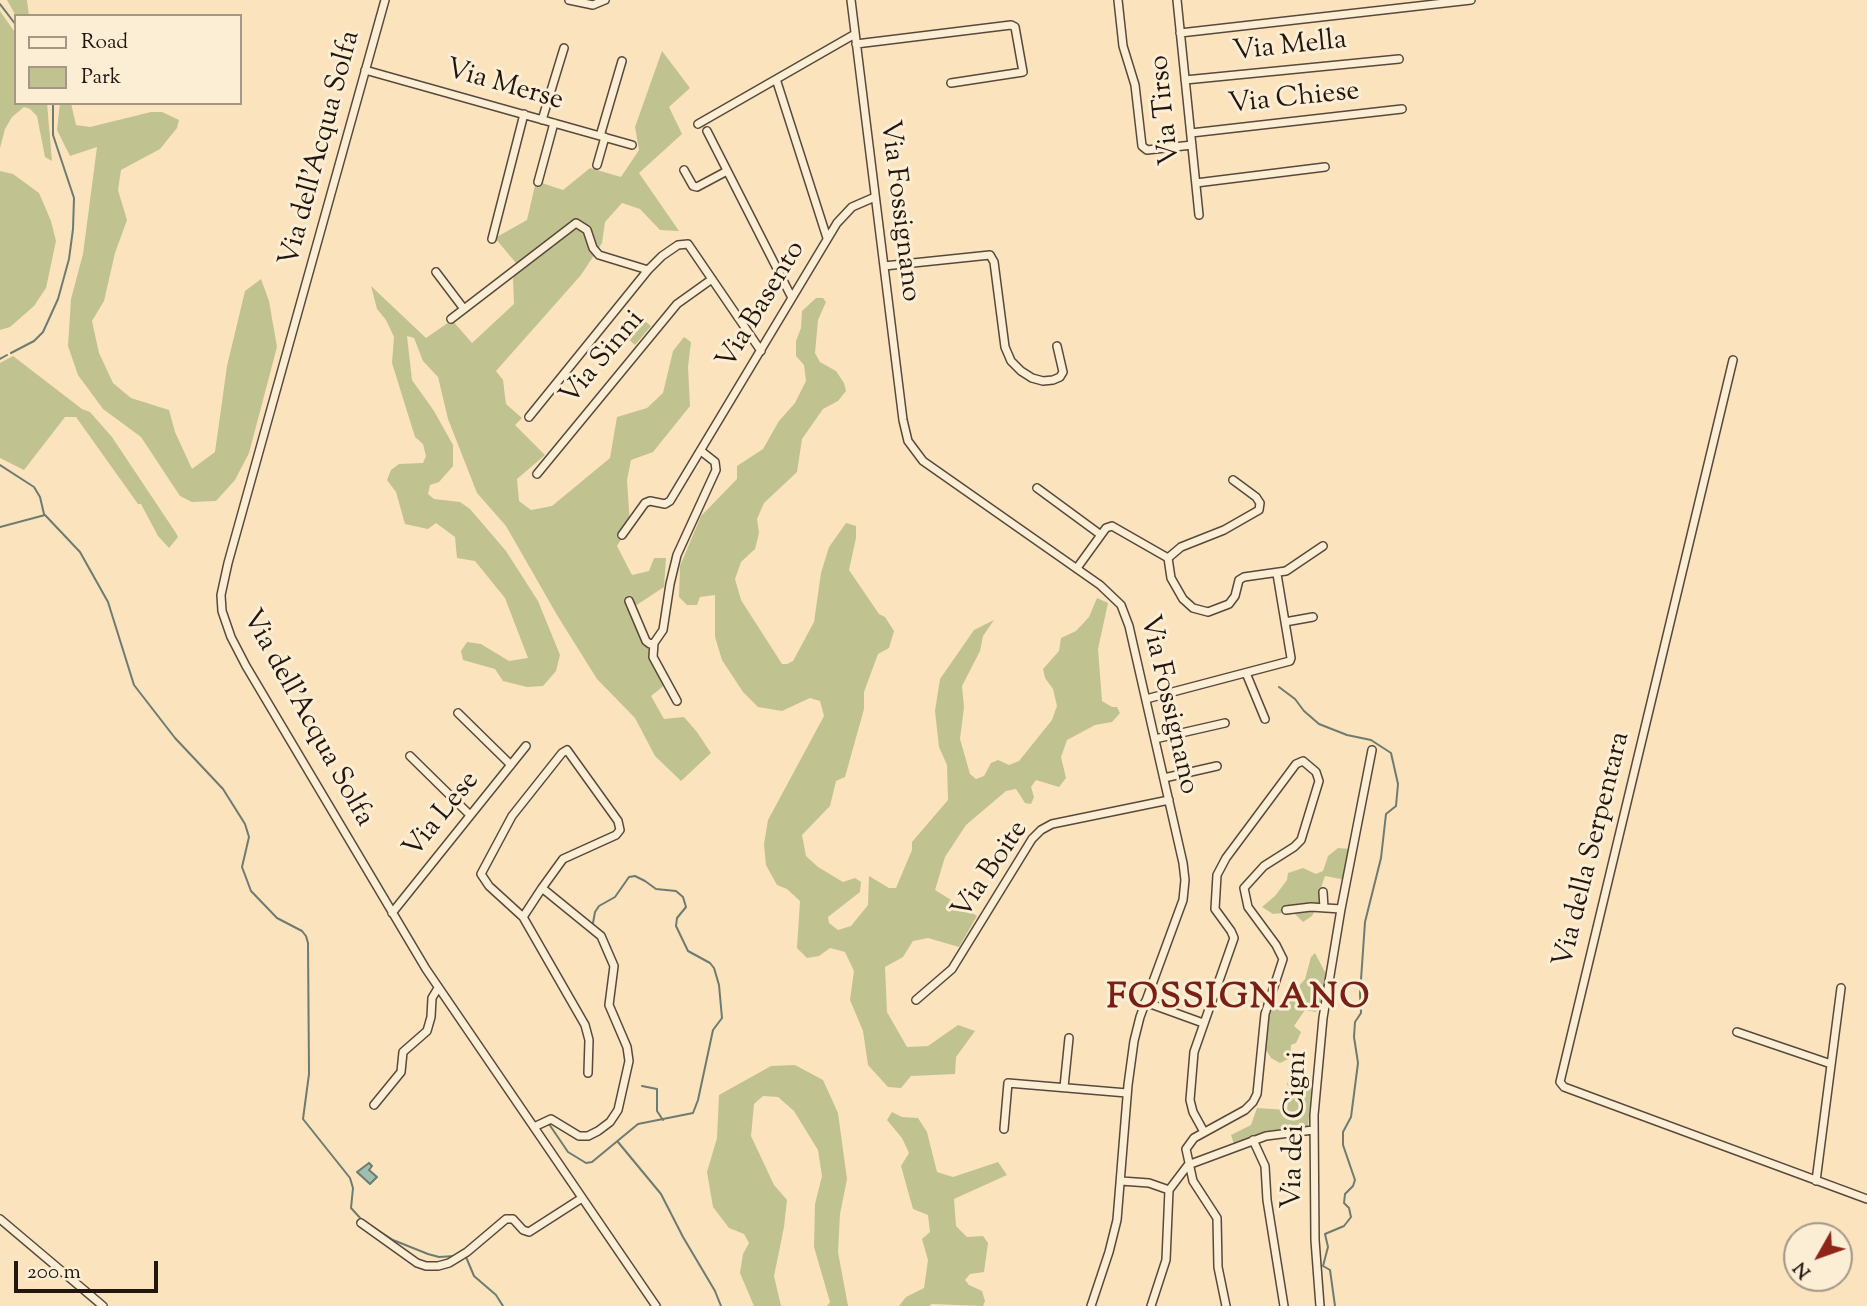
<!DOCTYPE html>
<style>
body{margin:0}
#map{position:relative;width:1867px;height:1306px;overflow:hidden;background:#fbe3be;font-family:"Sorts Mill Goudy",serif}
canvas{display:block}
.legend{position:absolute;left:14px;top:14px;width:228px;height:91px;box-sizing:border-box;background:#fcedd5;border:2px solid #a59786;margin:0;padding:9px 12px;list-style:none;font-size:21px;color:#22160f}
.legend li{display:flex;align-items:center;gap:14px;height:35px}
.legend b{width:35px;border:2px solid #a59786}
.north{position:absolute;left:1783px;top:1222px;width:70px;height:70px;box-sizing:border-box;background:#fcedd5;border:2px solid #a59786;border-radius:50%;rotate:230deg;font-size:19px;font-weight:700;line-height:28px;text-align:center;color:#22160f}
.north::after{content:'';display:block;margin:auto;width:24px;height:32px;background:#8f2418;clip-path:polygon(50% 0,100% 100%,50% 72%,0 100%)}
.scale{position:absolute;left:14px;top:1261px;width:144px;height:32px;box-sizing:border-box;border:4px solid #22160f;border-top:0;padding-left:9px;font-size:21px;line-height:24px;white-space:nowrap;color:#22160f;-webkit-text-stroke:5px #fcedd5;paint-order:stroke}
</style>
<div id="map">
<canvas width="1867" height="1306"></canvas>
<ul class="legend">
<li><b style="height:9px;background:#fcedd5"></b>Road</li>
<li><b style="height:19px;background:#c0c390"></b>Park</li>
</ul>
<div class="north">N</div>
<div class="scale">200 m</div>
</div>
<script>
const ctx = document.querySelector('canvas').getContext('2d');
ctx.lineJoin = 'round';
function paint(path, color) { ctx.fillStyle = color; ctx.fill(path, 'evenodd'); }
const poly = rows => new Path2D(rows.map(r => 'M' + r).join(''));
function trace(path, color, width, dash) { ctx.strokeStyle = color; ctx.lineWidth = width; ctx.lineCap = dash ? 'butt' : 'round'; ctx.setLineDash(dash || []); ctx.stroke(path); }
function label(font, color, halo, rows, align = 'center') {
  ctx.font = font + ' "Sorts Mill Goudy",serif'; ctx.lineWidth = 6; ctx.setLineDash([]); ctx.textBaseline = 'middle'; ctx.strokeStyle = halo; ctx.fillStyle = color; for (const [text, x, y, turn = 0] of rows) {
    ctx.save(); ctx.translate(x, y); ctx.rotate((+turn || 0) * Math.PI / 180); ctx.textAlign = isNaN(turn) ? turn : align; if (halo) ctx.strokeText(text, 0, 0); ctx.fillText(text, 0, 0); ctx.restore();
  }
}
const green = poly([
 [7,0,27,0,29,16,16,16],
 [0,11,16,34,16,103,47,103,52,161,45,157,37,116,30,109,24,107,12,117,5,129,0,148],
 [662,51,690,88,669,107,682,134,639,173,679,231,660,230,640,209,622,203,605,222,602,243,581,275,496,371,503,380,506,404,522,418,515,425,545,455,517,479,519,501,531,510,552,506,610,458,617,417,647,408,663,393,673,351,684,337,691,342,688,367,690,406,653,452,631,460,627,480,630,525,617,546,632,575,649,571,654,558,666,558,664,587,629,610,666,684,651,696,664,719,684,717,697,732,711,753,681,781,655,756,635,718,597,679,557,615,506,526,477,493,448,419,438,377,423,361,414,338,407,336,412,380,434,411,453,445,453,466,439,482,430,485,428,494,434,499,460,502,470,509,506,551,538,601,560,655,556,671,543,686,527,687,503,681,495,669,463,660,461,651,467,642,481,644,509,661,528,658,505,598,475,561,457,558,455,537,436,523,428,529,405,524,396,492,387,480,391,470,399,464,423,463,426,456,423,444,415,437,392,363,394,337,386,320,377,309,371,286,426,338,452,320,472,343,514,304,513,277,521,269,495,238,527,220,536,181,563,190,590,168,621,177,639,150,635,127],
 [60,103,71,103,76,125,90,127,151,112,162,112,179,120,177,128,160,149,121,170,118,190,127,220,115,253,104,301,92,321,99,353,113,383,131,398,169,410,175,432,192,469,215,452,227,366,245,291,261,279,269,301,277,347,249,453,235,480,216,501,192,502,180,496,141,437,103,409,78,375,68,346,71,299,83,254,97,147,70,156,57,130],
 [0,171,13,174,39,193,51,221,56,241,46,288,34,306,10,327,0,330],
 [816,298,823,298,826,302,818,320,815,353,820,362,836,371,844,383,846,391,838,401,823,409,802,439,797,472,764,503,757,519,759,533,755,549,741,562,735,579,741,600,782,664,787,664,793,661,814,622,821,573,829,547,846,523,856,526,856,538,849,570,879,614,885,617,894,631,889,648,878,654,864,692,864,709,845,777,836,781,830,806,802,835,806,856,818,867,843,882,855,878,861,882,860,892,828,917,829,923,838,930,851,926,868,905,869,876,889,888,896,888,912,850,912,842,948,800,947,765,939,747,935,711,940,679,974,630,994,620,983,636,980,651,962,686,964,707,960,739,970,774,976,779,984,776,991,763,998,760,1009,765,1019,761,1052,720,1057,706,1053,689,1045,678,1043,669,1059,651,1061,638,1076,631,1089,617,1097,598,1108,603,1098,649,1102,701,1112,707,1117,707,1120,713,1112,722,1095,725,1067,740,1061,757,1066,778,1059,787,1036,780,1031,787,1034,797,1031,804,1025,803,1016,789,1006,791,966,825,945,857,935,890,977,916,959,947,928,938,913,941,903,957,885,967,887,1012,907,1047,928,1046,958,1025,975,1031,956,1057,955,1074,911,1076,901,1088,888,1087,868,1065,863,1031,850,1000,854,971,845,952,830,948,819,956,807,958,797,948,800,901,787,889,777,885,766,865,764,844,768,820,824,716,820,701,810,698,782,711,758,707,743,692,722,660,715,637,715,595,700,597,697,605,687,605,679,597,680,566,701,516,737,479,737,466,763,449,779,421,795,403,806,381,804,365,796,356,796,341,801,328,802,311],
 [641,318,651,326,635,345,626,337],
 [13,356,82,409,90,412,112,437,176,533,178,537,169,548,158,536,141,504,138,504,76,417,65,417,24,470,0,458,0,363],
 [1338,848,1351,849,1346,880,1325,876,1320,891,1320,903,1312,916,1303,922,1293,912,1273,914,1262,907,1275,896,1287,880,1288,873,1303,868,1316,874,1323,871,1328,856],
 [1315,953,1326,974,1322,1008,1315,1012,1305,1010,1294,1026,1301,1032,1296,1043,1291,1045,1290,1058,1280,1063,1271,1058,1264,1047,1268,1011,1294,992,1305,979,1311,957],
 [795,1065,823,1080,838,1113,847,1179,840,1214,838,1252,848,1306,827,1306,830,1302,814,1247,815,1204,822,1176,818,1150,794,1111,778,1097,763,1096,754,1104,751,1136,774,1185,787,1200,784,1227,774,1276,781,1306,754,1306,740,1273,743,1254,749,1243,744,1234,729,1228,713,1207,707,1172,717,1138,719,1095,771,1066],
 [1292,1068,1296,1070,1300,1080,1312,1082,1308,1127,1278,1130,1234,1144,1231,1135,1251,1125,1257,1108,1287,1110,1290,1087,1287,1085],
 [892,1112,902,1117,918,1118,927,1132,937,1172,953,1177,998,1162,1007,1175,954,1199,956,1226,967,1237,983,1236,988,1243,984,1272,970,1274,965,1280,969,1285,982,1291,985,1301,983,1306,932,1304,929,1306,899,1306,906,1297,924,1288,928,1260,922,1239,930,1232,928,1215,913,1209,901,1166,909,1153,902,1138,887,1120]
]);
const water = poly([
 [369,1163,372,1166,369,1170,377,1177,370,1184,357,1172,369,1163]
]);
const stream = poly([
 [0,4,16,25],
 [11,353,34,341,43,332,58,299,69,259,73,229,74,198,53,135,53,103],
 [0,359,7,355],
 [0,465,34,487,40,497,44,514],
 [0,527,45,515,80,552,108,602,134,685,175,738,223,789,245,824,249,837,242,867,251,891,277,918,302,931,306,936,308,943,309,1074,303,1119,350,1178,353,1188,351,1208,362,1220],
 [1279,687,1295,699,1304,711,1319,724,1347,735,1371,740,1391,753,1398,784,1396,806,1386,814,1381,858,1365,922,1360,994,1361,1013,1355,1022,1354,1037,1358,1063,1351,1117,1343,1132,1343,1145,1355,1180,1353,1186,1345,1194,1344,1203,1349,1208,1351,1217,1344,1226,1325,1234,1328,1247,1323,1266,1330,1270,1335,1306],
 [642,1086,657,1089,657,1111,663,1120],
 [549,1124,568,1152,586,1163,592,1162,638,1124,693,1113,698,1100,713,1030,722,1018,719,985,714,968,710,963,688,951,676,926,677,918,686,907,683,897,676,891,656,889,645,881,635,876,629,877,615,897,599,906,595,912,593,923],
 [618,1142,661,1194,683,1237,715,1291,721,1306],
 [370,1225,393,1240,428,1254,439,1257,455,1256],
 [466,1257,474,1276,496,1295,503,1306]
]);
const minor = poly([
 [385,0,228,563,221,595,222,611,231,637,246,666,426,969,656,1306],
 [569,0,593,5,605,0],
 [851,0,903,420,908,441,923,461,1100,585,1121,605,1129,626,1183,863,1185,880,1183,900,1140,1017,1134,1041,1128,1085,1117,1220,1109,1252,1091,1306],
 [1118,0,1123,46,1135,85,1142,146,1147,150,1192,145],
 [1177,0,1199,215],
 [1180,33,1471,0],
 [856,44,1011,25,1015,27,1023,72,951,83],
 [365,70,632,145],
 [1185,80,1399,59],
 [777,82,827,238],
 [542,120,564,48],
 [698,124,855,34],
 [707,131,792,298],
 [1191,133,1402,109],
 [600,136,622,61],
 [597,165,605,137],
 [684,170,693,186,697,187,727,171],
 [538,182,554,123],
 [1196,183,1325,167],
 [492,239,524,114],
 [884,266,990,255,994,262,1005,347,1011,361,1021,371,1032,378,1043,381,1053,380,1060,377,1063,372,1057,346],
 [436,272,464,309],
 [451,319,576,223,587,230,593,248,599,255,648,270,662,256,678,245,688,244,761,351],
 [1733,360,1560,1082,1564,1087,1867,1199],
 [529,417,648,270],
 [537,474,677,304,712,279],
 [1037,488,1101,535],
 [622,535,645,503,650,501,665,504,670,501,837,223,852,207,875,197],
 [1168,558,1181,547,1224,530,1259,510,1260,503,1256,497,1233,480],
 [1077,568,1106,528,1112,526,1168,558,1171,578,1183,599,1193,608,1208,612,1229,604,1235,596,1239,580,1244,577,1286,571,1323,546],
 [629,601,646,641,650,644,654,643,663,630,670,584,677,555,716,470,715,462,701,451],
 [1285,622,1313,617],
 [654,643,653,657,677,701],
 [1246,673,1265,719],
 [1146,699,1290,661,1291,658,1277,574],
 [458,713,511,765],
 [1155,739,1225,723],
 [410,756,470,815],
 [1164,778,1217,766],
 [542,888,563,859,616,835,620,830,618,821,567,750,562,753,512,816,481,874,489,886,523,917,585,1025,589,1040,588,1073],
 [1323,892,1324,908],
 [1286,910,1311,907,1341,909],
 [392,913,526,746],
 [523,917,542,888,601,936,614,966,609,1005,627,1047,629,1061,618,1110,610,1122,598,1131,588,1136,579,1136,551,1119,534,1127],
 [916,1000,952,969,1032,839,1041,830,1052,824,1169,800],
 [1145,1002,1203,1023],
 [1737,1032,1831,1064],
 [1064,1087,1069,1038],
 [374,1105,401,1072,403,1052,427,1031,431,1017,432,998,438,988],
 [1004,1129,1008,1083,1127,1093],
 [1204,1132,1193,1112,1190,1100,1194,1052,1234,938,1231,931,1215,909,1217,875,1226,858,1296,764,1303,761,1316,772,1319,781,1301,840,1294,847,1264,866,1244,888,1248,907,1276,945,1283,959,1265,1014,1257,1094,1253,1102,1245,1110,1194,1138,1186,1149,1193,1181,1217,1218,1218,1267,1226,1306],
 [1253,1140,1265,1166,1267,1200,1284,1306],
 [1121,1181,1149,1183,1169,1190,1188,1165,1266,1136,1313,1130],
 [1816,1181,1841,988],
 [0,1219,103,1306],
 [361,1223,417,1263,426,1266,438,1266,449,1263,467,1252,506,1219,513,1219,523,1230,529,1232,582,1198],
 [1151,1306,1166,1260,1169,1190],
 [1320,1306,1315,1240,1314,1115,1323,1018,1341,909,1372,750]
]);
const streetNames = [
 ["Via Mella",1290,48,-6],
 ["Via Merse",504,87,16],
 ["Via Chiese",1294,100,-6],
 ["Via Tirso",1167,110,-96],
 ["Via dell'Acqua Solfa",322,149,-75],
 ["Via Fossignano",898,211,83],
 ["Via Basento",763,306,-59],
 ["Via Sinni",604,359,-50],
 ["Via Fossignano",1167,705,77],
 ["Via dell'Acqua Solfa",306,719,61],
 ["Via Lese",443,816,-51],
 ["Via della Serpentara",1594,850,-76],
 ["Via Boite",992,871,-56],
 ["Via dei Cigni",1297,1130,-88]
];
const districtNames = [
 ["FOSSIGNANO",1239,1001]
];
paint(green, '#c0c390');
paint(water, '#9fbeb0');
trace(water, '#6d7b70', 2);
trace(stream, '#6d7b70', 2);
trace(minor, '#58493b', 10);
trace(minor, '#fcedd5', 7);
label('28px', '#22160f', '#fcedd5', streetNames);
ctx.letterSpacing = '2px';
label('bold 35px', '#7a1f14', '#fcedd5', districtNames);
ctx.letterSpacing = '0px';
</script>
